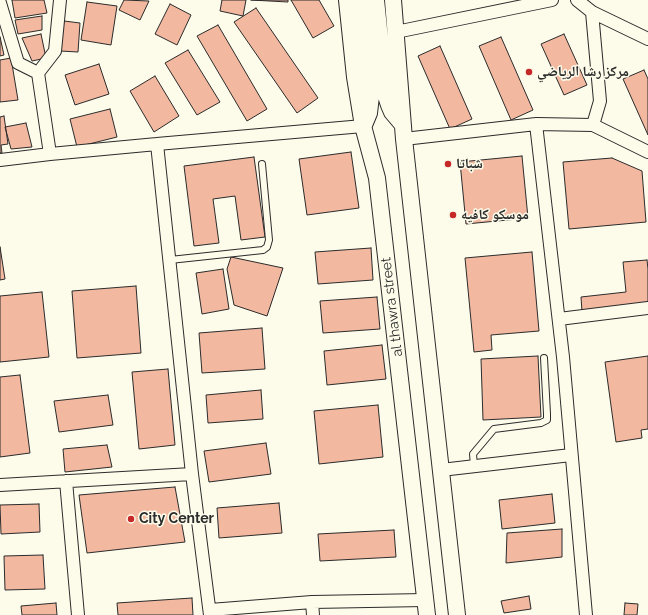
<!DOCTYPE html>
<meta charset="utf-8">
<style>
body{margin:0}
canvas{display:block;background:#fdfbea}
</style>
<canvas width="648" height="615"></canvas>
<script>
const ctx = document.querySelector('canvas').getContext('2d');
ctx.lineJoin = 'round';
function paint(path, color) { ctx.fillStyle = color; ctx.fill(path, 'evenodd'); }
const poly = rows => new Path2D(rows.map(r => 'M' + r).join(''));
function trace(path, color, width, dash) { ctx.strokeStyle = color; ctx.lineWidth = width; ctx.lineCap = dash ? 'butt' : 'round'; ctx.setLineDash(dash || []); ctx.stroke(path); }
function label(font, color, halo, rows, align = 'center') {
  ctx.font = font + ' Raleway,"Noto Naskh Arabic",sans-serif'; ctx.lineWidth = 3; ctx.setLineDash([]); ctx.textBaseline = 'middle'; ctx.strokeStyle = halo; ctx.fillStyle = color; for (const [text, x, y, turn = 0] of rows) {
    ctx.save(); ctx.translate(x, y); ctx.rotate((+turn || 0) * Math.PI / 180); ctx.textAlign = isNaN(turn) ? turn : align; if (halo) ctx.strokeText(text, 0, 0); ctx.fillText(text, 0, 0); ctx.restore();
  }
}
const building = poly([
 [12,0,44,0,47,13,15,18,12,0],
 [124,0,149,1,140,20,119,10,124,0],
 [222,0,246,0,243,16,220,11,222,0],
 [251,0,288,0,288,2,251,0],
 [291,0,319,0,334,26,313,38,291,0],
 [87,2,117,6,111,45,81,40,87,2],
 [170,4,191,15,177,45,155,34,170,4],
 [256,8,318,98,297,113,234,22,256,8],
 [42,16,42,30,18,34,15,20,42,16],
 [64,21,80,23,78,52,60,51,64,21],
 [218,25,267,109,247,121,197,36,218,25],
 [41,34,46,58,32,61,22,38,41,34],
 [564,34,587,85,564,95,541,44,564,34],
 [0,37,4,55,0,56,0,37],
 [501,37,533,110,511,120,479,46,501,37],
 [440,46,472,119,450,129,418,56,440,46],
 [188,50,220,102,197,115,165,63,188,50],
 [11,58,18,100,0,102,0,60,11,58],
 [99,64,109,94,75,105,65,75,99,64],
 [644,70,648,79,648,135,623,79,644,70],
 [155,76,179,116,154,132,130,91,155,76],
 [110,109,117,137,77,147,70,119,110,109],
 [4,116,8,144,1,145,2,153,0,153,0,117,4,116],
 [26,123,32,147,11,149,5,127,26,123],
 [351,152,359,208,307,215,299,159,351,152],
 [522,156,528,218,466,224,460,162,522,156],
 [254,157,265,237,241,240,235,196,213,199,219,243,194,246,184,166,254,157],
 [612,158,642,171,646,222,569,229,563,162,612,158],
 [0,247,5,279,0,280,0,247],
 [371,248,373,280,318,284,315,252,371,248],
 [532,252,539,331,491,335,492,350,474,352,465,258,532,252],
 [231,257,283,268,267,316,234,305,227,269,231,257],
 [647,260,648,269,648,305,582,312,581,297,626,292,623,262,647,260],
 [223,269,229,309,202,314,196,273,223,269],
 [136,286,141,353,77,358,72,291,136,286],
 [42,292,49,357,0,362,0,296,42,292],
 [377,297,380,329,323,333,320,301,377,297],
 [262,328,265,369,202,373,199,333,262,328],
 [382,345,386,379,327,385,324,351,382,345],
 [538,356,541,417,483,420,481,359,538,356],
 [648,356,648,429,641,430,642,438,616,442,605,362,648,356],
 [168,369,175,445,139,449,132,372,168,369],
 [20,375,30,453,0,457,0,377,20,375],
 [261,390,263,419,208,423,206,395,261,390],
 [108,395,113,425,59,432,54,401,108,395],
 [378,405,383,457,319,464,314,411,378,405],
 [266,443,271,474,209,482,204,451,266,443],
 [107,445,112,467,65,472,63,449,107,445],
 [175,487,185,542,87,553,79,495,175,487],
 [552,494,555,523,502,529,499,500,552,494],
 [279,503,282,533,219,538,217,508,279,503],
 [39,504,40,532,1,534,0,505,39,504],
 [562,529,562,557,506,563,507,533,562,529],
 [394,530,396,557,320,561,318,534,394,530],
 [43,555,45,589,5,590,4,556,43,555],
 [529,596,531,609,504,613,501,601,529,596],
 [192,598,193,615,118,615,117,603,192,598],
 [56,603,57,615,22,615,21,606,56,603],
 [625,603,638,604,637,615,624,615,625,603]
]);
const lane = poly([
 [170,260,263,250,267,247,269,240,262,164],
 [474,466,473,454,494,429,541,423,547,420,547,414,544,358]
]);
const street = poly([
 [577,0,592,12,648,39],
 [0,3,18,63,38,73,50,154],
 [592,12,600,101,593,125],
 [396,32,552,0],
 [38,73,55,51,60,0],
 [536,124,563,357,586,615],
 [404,139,536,124,593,125,648,152],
 [157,144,192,474,210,615],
 [0,160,50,154,157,144,363,126],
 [559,319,648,308],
 [441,470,571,455],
 [66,481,78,615],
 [0,485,192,474],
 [312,602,313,615],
 [210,610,312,602,425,600]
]);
const secondary = poly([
 [347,0,355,77,363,126,377,178,427,615],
 [362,0,371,96,369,113,364,125],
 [376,0,386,96,389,105,392,112,403,125],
 [393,0,404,139,457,615]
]);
const markers = [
 [529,72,4,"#c62828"],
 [448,164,4,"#c62828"],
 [453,215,4,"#c62828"],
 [131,519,4,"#c62828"]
];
const poiNames = [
 ["مركز رشا الرياضي",537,72],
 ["شباتا",456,164],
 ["موسكو كافيه",461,215],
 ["City Center",139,519]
];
const streetNames = [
 ["al thawra street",392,307,-97]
];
paint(building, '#f2b8a0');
trace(building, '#2b2b2b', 1);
trace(lane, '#2b2b2b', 8);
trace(street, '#2b2b2b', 14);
trace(secondary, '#2b2b2b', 18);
trace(lane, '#fdfbea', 6);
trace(street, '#fdfbea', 12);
trace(secondary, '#fdfbea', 16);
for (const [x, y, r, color] of markers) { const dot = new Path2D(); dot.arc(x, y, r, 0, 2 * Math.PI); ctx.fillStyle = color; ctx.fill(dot); trace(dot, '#fdfbea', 1.5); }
label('bold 14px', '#2b2b2b', '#fdfbea', poiNames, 'left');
label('14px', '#2b2b2b', '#fdfbea', streetNames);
</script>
